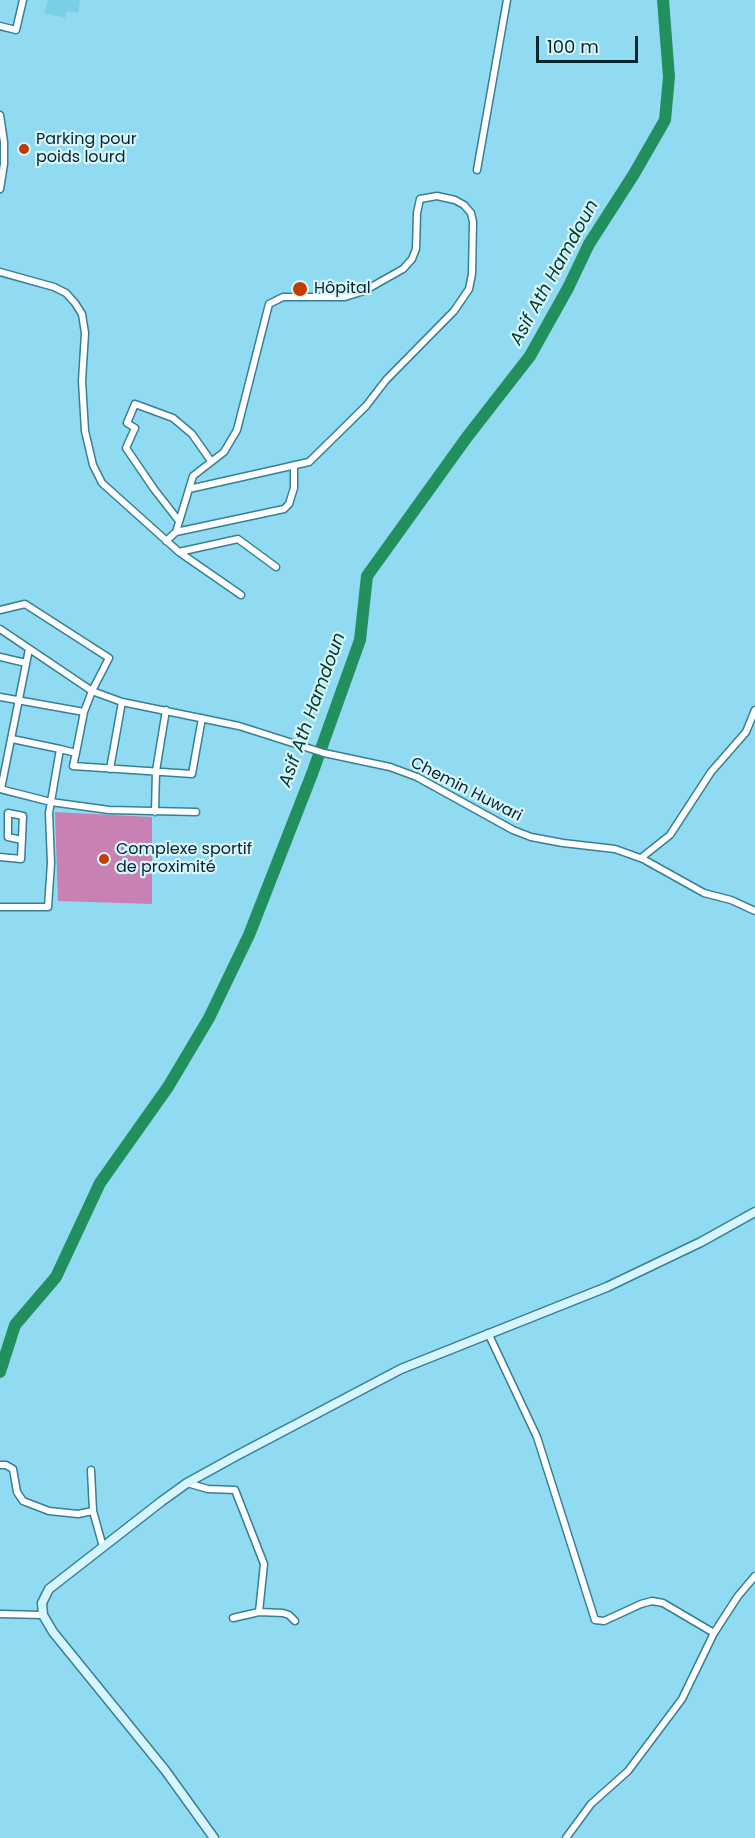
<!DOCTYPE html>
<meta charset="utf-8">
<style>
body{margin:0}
#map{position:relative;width:755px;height:1838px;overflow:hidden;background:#90dbf1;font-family:Poppins,sans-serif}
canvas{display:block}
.scale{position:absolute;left:536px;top:36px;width:102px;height:27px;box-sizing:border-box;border:3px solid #05262e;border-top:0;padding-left:8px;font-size:18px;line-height:21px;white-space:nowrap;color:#05262e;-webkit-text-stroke:4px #d8f5fd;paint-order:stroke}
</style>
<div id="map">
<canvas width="755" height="1838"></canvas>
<div class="scale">100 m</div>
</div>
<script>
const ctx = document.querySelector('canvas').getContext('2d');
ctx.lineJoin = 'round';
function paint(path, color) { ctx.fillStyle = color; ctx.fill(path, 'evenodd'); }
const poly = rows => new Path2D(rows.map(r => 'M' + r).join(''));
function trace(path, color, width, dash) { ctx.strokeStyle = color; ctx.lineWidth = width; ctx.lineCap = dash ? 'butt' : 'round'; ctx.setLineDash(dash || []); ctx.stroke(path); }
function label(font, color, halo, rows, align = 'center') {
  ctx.font = font + ' Poppins,sans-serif'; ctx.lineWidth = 4.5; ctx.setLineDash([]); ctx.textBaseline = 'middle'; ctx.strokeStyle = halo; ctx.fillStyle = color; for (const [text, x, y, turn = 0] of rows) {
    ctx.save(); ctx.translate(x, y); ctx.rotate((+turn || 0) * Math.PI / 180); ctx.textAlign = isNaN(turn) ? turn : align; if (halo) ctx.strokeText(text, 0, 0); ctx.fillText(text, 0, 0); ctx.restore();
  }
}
const built = poly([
 [48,0,80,0,78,13,67,11,65,18,44,13]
]);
const green = poly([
 [55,812,152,817,152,904,58,901]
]);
const river = poly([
 [0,1372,15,1325,56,1277,100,1183,168,1087,209,1018,249,935,312,774,360,640,367,576,467,437,530,356,568,288,589,244,634,174,665,120,669,77,663,0]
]);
const street = poly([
 [0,26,16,30,23,0],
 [0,115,4,142,4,164,0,189],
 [477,170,507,0],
 [0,272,54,287,66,293,75,303,82,314,85,333,82,381,85,431,93,465,102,483,179,552,241,595],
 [179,521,154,489,126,448,135,428,127,423,135,404,173,418,192,434,211,461],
 [176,532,189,489,193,476,224,452,237,430,269,304,283,297,345,297,364,291,403,269,412,259,416,249,417,213,420,199,437,196,455,200,464,205,471,213,473,222,472,274,469,289,454,311,386,380,366,406,309,462,189,489],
 [166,541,176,532,284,509,289,504,294,488,294,465],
 [179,552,238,539,276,567],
 [0,610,25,604,109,658,92,691,0,629],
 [0,657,26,663],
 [0,697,84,712],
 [60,749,76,753,73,766,192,774,202,718],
 [76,753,84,712,92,691,122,702,239,726,324,753,390,767,417,777,513,830,531,837,563,843,615,849,643,859,704,893,731,900,755,911],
 [110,769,122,702],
 [0,789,51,802,109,810,196,812],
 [1,789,29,649],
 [155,812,156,771,166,710],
 [0,857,21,859,23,816,8,813,8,837,22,840],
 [641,858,670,835,711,772,746,732,755,710],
 [0,907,48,907,51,863,49,813,60,749,12,739],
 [488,1333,537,1437,595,1620,604,1621,641,1604,652,1601,663,1603,714,1633],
 [0,1465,6,1465,13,1469,17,1492,23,1501,49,1511,78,1514,93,1511],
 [91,1470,93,1511,103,1547],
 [187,1483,208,1489,235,1490,264,1564,259,1612,233,1618],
 [259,1612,283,1613,289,1615,295,1621],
 [0,1614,43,1615],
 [566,1838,591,1804,628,1771,682,1699,714,1633,738,1596,755,1576]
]);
const secondary = poly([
 [214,1838,165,1770,53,1632,43,1615,42,1603,49,1589,162,1501,187,1483,236,1456,401,1369,607,1287,701,1242,755,1212]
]);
const markers = [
 [24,149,6,"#c23b00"],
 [300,289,8,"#c23b00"],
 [104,859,6,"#c23b00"]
];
const poiNames = [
 ["Parking pour",36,140],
 ["poids lourd",36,158],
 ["Hôpital",314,289],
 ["Complexe sportif",116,850],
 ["de proximité",116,868]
];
const streetNames = [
 ["Chemin Huwari",466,790,27]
];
const waterNames = [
 ["Asif Ath Hamdoun",555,273,-61],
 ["Asif Ath Hamdoun",313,710,-70]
];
paint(built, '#7acfe6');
paint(green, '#c782b3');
trace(river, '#21905e', 12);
trace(street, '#348094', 9);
trace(secondary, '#348094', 11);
trace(street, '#fff', 6);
trace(secondary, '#d6f5fe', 8);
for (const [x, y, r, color] of markers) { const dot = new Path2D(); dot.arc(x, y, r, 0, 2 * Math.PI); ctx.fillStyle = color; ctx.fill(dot); trace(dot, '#d8f5fd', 2); }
label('16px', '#05262e', '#d8f5fd', poiNames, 'left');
label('16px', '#05262e', '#d8f5fd', streetNames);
label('italic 18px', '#003c22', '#d8f5fd', waterNames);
</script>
